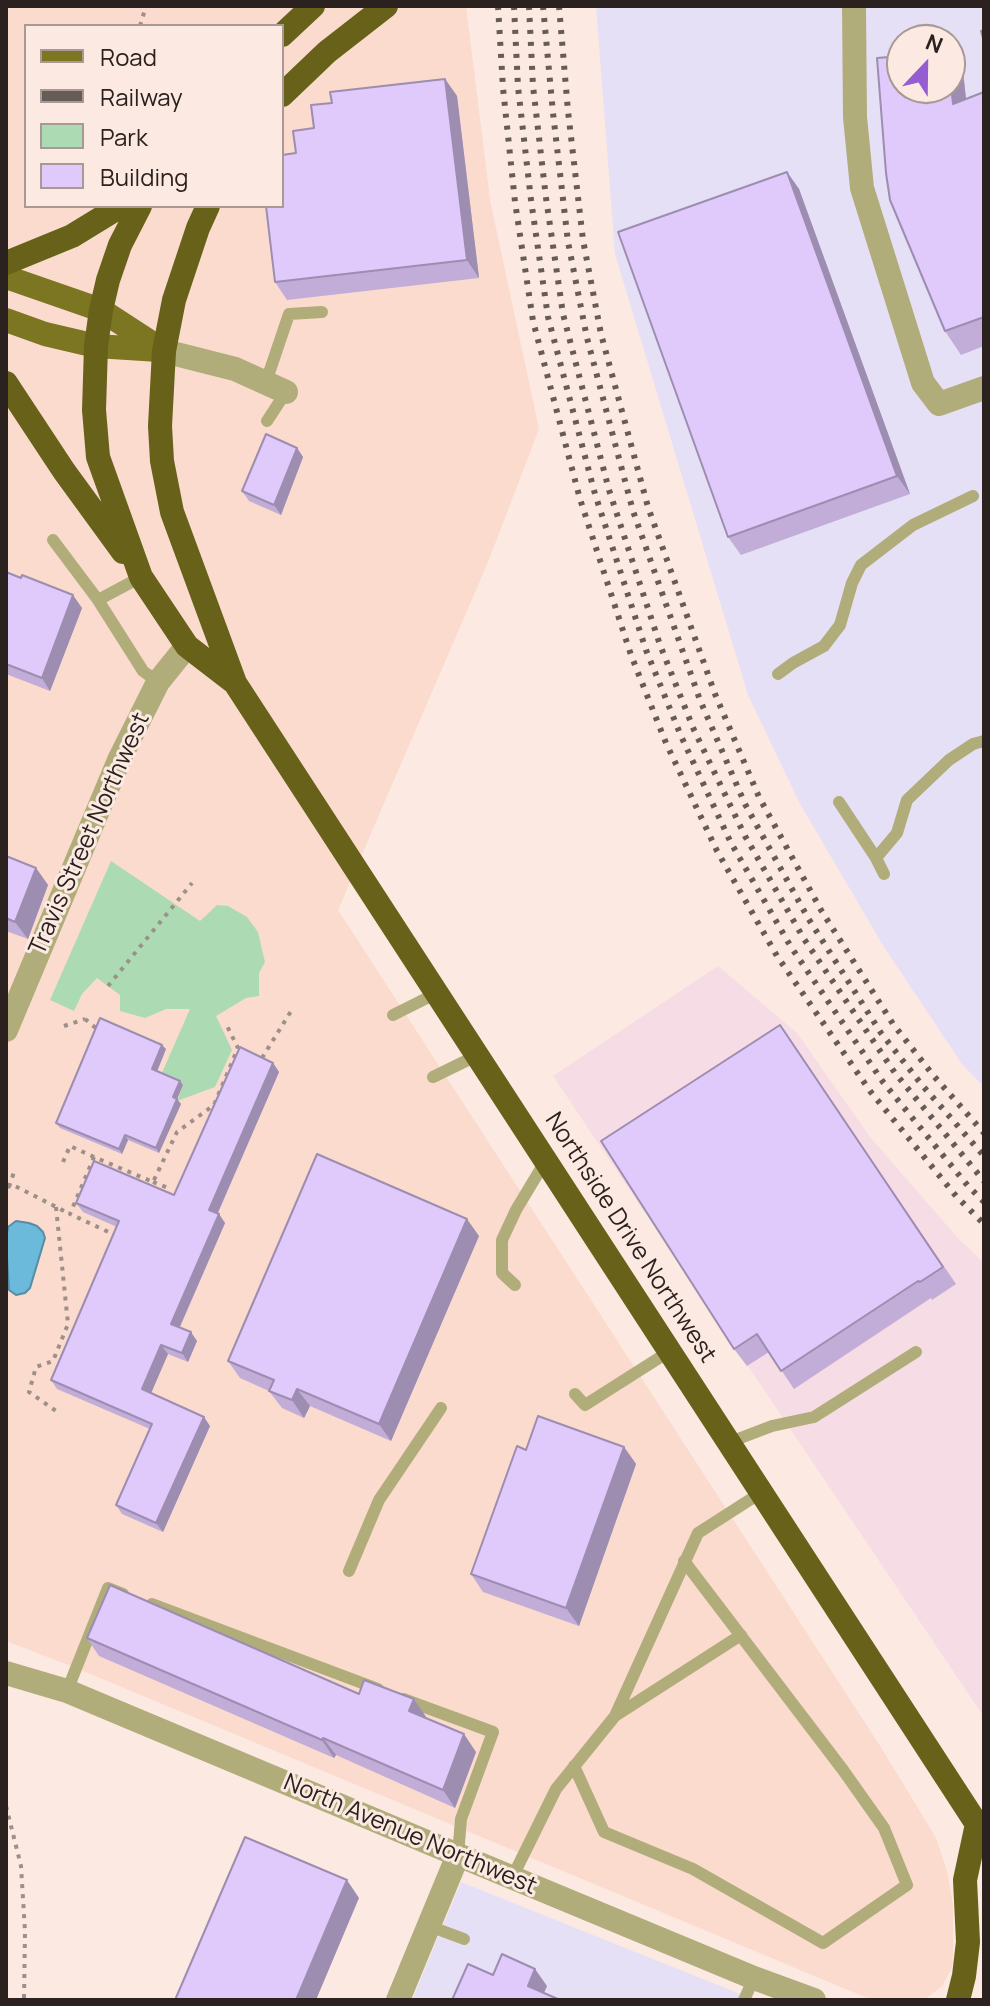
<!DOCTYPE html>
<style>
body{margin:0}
#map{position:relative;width:990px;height:2006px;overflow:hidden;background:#fce9e2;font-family:Manrope,sans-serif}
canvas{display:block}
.frame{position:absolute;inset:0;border:8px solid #2b221f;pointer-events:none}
.legend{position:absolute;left:24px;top:24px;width:260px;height:184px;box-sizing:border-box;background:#fce9e2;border:2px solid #a89994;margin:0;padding:10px 14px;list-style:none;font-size:24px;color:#2b221f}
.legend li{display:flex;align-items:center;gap:16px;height:40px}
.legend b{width:40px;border:2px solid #a89994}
.north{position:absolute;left:886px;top:24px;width:80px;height:80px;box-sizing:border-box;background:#fce9e2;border:2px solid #a89994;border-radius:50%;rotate:22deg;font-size:22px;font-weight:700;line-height:32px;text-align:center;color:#2b221f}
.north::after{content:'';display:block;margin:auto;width:28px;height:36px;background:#965cd3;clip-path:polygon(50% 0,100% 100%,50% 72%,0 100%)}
</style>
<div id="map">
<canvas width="990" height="2006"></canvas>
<div class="frame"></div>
<ul class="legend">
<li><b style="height:10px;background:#7c7521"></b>Road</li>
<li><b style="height:10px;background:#675b57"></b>Railway</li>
<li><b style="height:22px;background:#acdbb3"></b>Park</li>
<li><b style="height:22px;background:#e0c9fb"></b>Building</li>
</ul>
<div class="north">N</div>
</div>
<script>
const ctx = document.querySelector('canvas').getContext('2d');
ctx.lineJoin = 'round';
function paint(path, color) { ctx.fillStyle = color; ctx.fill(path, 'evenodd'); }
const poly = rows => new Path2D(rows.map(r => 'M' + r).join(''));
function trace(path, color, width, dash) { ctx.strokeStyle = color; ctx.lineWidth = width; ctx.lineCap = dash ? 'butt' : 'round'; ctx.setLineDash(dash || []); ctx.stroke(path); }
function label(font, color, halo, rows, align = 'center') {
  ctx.font = font + ' Manrope,sans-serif'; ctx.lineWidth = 6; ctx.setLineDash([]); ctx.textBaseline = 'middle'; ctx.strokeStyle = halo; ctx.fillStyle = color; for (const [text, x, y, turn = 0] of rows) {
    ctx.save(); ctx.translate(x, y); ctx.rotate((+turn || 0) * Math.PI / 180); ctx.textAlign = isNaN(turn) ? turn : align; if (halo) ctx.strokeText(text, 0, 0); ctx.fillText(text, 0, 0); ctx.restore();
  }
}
const commercial = poly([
 [596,6,984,6,984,1087,962,1064,884,947,800,804,748,695,615,254],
 [902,40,950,40,950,88,902,88],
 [461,1882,755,2000,412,2000]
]);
const built = poly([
 [6,6,466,6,490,200,539,429,488,562,338,910,882,1749,936,1838,947,1871,953,1905,953,1956,952,1967,942,1986,924,2000,872,2000,76,1668,6,1641],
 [26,26,282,26,282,206,26,206]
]);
const education = poly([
 [718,966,797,1033,870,1137,957,1237,984,1263,984,1717,553,1076]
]);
const green = poly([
 [111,861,200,921,217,905,228,906,247,917,258,932,265,962,259,973,259,996,246,998,216,1016,232,1050,215,1087,177,1101,183,1085,161,1075,190,1009,166,1009,145,1018,120,1011,120,995,97,978,82,994,74,1011,50,1000]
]);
const water = poly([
 [16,1221,29,1223,37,1226,43,1232,45,1238,30,1288,25,1293,16,1295,9,1290,6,1240,8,1227,16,1221]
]);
const path = poly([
 [140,26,146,6],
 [108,986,192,883],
 [85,1019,97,1029],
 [64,1026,85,1019],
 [262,1058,293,1008],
 [63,1162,70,1146,94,1157],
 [153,1182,168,1188,166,1193],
 [6,1187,15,1186,70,1214],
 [9,1187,14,1172],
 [56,1207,68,1324,53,1361,36,1367,29,1392,56,1411],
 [117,1236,70,1214,94,1157,153,1182,177,1132,214,1105,238,1048,227,1026],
 [6,1806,21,1866,25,1931,24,2000]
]);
const lane = poly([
 [266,382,289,314,322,312],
 [267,421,286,392],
 [53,540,98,600,141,577],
 [98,600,143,671,158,682],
 [778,674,793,663,824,646,840,625,852,583,861,565,913,525,973,496],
 [839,802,876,858,884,874],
 [876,858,897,833,907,800,949,760,973,744,984,741],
 [393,1015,437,993],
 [433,1077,478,1055],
 [515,1285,502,1273,502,1240,516,1210,546,1160],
 [575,1394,585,1405,670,1351],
 [730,1442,772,1426,814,1417,916,1352],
 [349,1571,379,1500,441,1408],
 [152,1604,378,1689],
 [67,1691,108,1588,123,1594],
 [403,1699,493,1732,461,1819,458,1855],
 [615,1716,741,1635],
 [574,1766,604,1832,693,1869,823,1943,907,1885,884,1828,843,1770,684,1561],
 [512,1878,556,1789,615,1716,698,1533,762,1492],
 [429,1926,464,1939],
 [744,2000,754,1978]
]);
const street = poly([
 [854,6,855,117,862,188,923,383,939,404,984,388],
 [164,351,235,369,286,392],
 [6,1030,120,758,158,682,187,646],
 [6,1673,67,1691,458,1855,754,1978,814,2000],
 [398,2000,458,1855]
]);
const primary = poly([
 [6,277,101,310,164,351],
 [6,320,45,334,96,346,159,350]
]);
const highway = poly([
 [282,35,313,6],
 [282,95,327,52,386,6],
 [140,206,120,245,108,280,101,310,96,346,94,410,98,457,141,577,187,646,235,683],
 [208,206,198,228,174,300,164,351,160,426,162,461,172,512,235,683,984,1835],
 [6,263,72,236,121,206],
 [6,383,64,471,123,552],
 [958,2000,964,1976,968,1942,965,1880,977,1824]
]);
const rail = poly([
 [498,6,503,88,515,202,533,321,580,499,631,655,666,743,717,851,777,956,870,1091,956,1196,984,1224],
 [514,6,518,87,531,200,548,317,595,494,646,650,681,736,731,843,791,947,883,1082,968,1186,984,1202],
 [529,6,533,86,546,198,563,314,609,490,660,645,694,730,745,836,804,939,895,1073,984,1181],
 [543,6,553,113,568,242,587,338,633,511,700,700,745,804,808,918,881,1033,922,1085,984,1156],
 [559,6,568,111,583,240,601,334,648,507,715,694,759,797,821,910,893,1024,933,1075,984,1133]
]);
const wall = poly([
 [950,45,962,62,966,99,984,92,984,346,961,355,945,331],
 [445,79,457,96,479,278,287,300,275,282,296,153,332,103],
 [787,172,799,189,910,494,741,555,728,537],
 [297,448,303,457,281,515,249,501,242,491],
 [6,572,82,608,50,691,6,674],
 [6,856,36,868,48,885,28,939,6,931],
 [780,1025,956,1284,932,1300,931,1298,794,1389,769,1352,747,1366,734,1349],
 [166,1049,157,1071,183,1085,177,1099,181,1104,159,1153,128,1140,122,1154,60,1128,56,1123],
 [273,1063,279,1072,218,1213,225,1223,180,1327,197,1341,188,1362,168,1354,151,1393,210,1426,163,1532,122,1514,116,1505,150,1429,57,1389,51,1380,117,1227,83,1212,76,1203,174,1195],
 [479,1236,391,1441,310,1406,304,1418,282,1408,269,1391,240,1378,228,1361],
 [624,1447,636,1464,579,1626,483,1592,471,1574,526,1450],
 [87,1638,359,1694,414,1699,426,1717,426,1718,476,1752,455,1808,336,1755,334,1758,99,1656]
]);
const shadedWall = poly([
 [950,45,962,62,969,127,953,104,950,76],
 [445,79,457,96,479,278,467,260],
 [787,172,799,189,910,494,897,476],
 [297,448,303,457,281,515,274,505],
 [73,595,82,608,50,691,42,678],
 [36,868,48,885,28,939,15,922],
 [162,1045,166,1049,156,1074,152,1069],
 [273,1063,279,1072,215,1219,209,1210],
 [180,1081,183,1085,177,1099,181,1104,159,1153,156,1148,173,1097],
 [125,1135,128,1140,122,1154,119,1149],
 [219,1214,225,1223,177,1333,171,1324],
 [467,1219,479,1236,391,1441,379,1424],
 [191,1332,197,1341,188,1362,182,1353],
 [161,1345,168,1354,149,1398,142,1389],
 [297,1389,310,1406,304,1418,292,1400],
 [204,1417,210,1426,163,1532,156,1523],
 [624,1447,636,1464,579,1626,566,1608],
 [414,1699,426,1717,421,1728,409,1711],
 [464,1734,476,1752,455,1808,443,1790],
 [323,1738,336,1755,334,1758,322,1740],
 [347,1880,359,1898,316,2000,296,2000],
 [535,1969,547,1986,541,2000,528,1986]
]);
const building = poly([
 [984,30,984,42,981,31,984,30],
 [902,56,902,88,950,88,950,76,953,104,984,92,984,317,945,331,890,200,886,173,877,58,902,56],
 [445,79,467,260,275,282,266,206,282,206,282,155,296,153,293,131,314,128,311,105,332,103,330,92,445,79],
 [787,172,897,476,728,537,618,232,787,172],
 [266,434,297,448,274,505,242,491,266,434],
 [6,572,21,578,22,575,73,595,42,678,6,664,6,572],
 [6,856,36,868,15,922,6,918,6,856],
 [100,1018,162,1045,152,1069,180,1081,173,1097,177,1099,156,1148,125,1135,119,1149,56,1123,100,1018],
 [780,1025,943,1267,920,1282,918,1281,781,1371,757,1334,734,1349,601,1141,780,1025],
 [240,1047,273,1063,209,1210,219,1214,171,1324,191,1332,182,1353,161,1345,142,1389,204,1417,156,1523,116,1505,152,1424,51,1380,119,1221,76,1203,94,1161,174,1195,240,1047],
 [317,1154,467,1219,379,1424,297,1389,292,1400,269,1391,274,1380,228,1361,317,1154],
 [538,1416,624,1447,566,1608,471,1574,517,1446,526,1450,538,1416],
 [110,1585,359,1694,364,1680,414,1699,409,1711,464,1734,443,1790,323,1738,322,1740,87,1638,110,1585],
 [245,1837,347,1880,296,2000,175,2000,245,1837],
 [502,1954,535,1969,528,1986,560,2000,452,2000,468,1964,493,1975,502,1954]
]);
const streetNames = [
 ["Travis Street Northwest",90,834,-66],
 ["Northside Drive Northwest",630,1238,57],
 ["North Avenue Northwest",410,1835,23]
];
paint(commercial, '#e6e0f6');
paint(built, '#fadbce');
paint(education, '#f6dce4');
paint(green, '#acdbb3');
paint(water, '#6bb9db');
trace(water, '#588ca3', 2);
trace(path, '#9d8f89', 4, [4, 6]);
trace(lane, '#b1ad7b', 12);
trace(street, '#b1ad7b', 24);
trace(primary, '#7c7521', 24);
trace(highway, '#676119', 24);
trace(rail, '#675b57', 6, [4, 8]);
paint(wall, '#c1add8');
paint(shadedWall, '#9d8db0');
paint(building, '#e0c9fb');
trace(building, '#9d8db0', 2);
label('24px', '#2b221f', '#fce9e2', streetNames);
</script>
